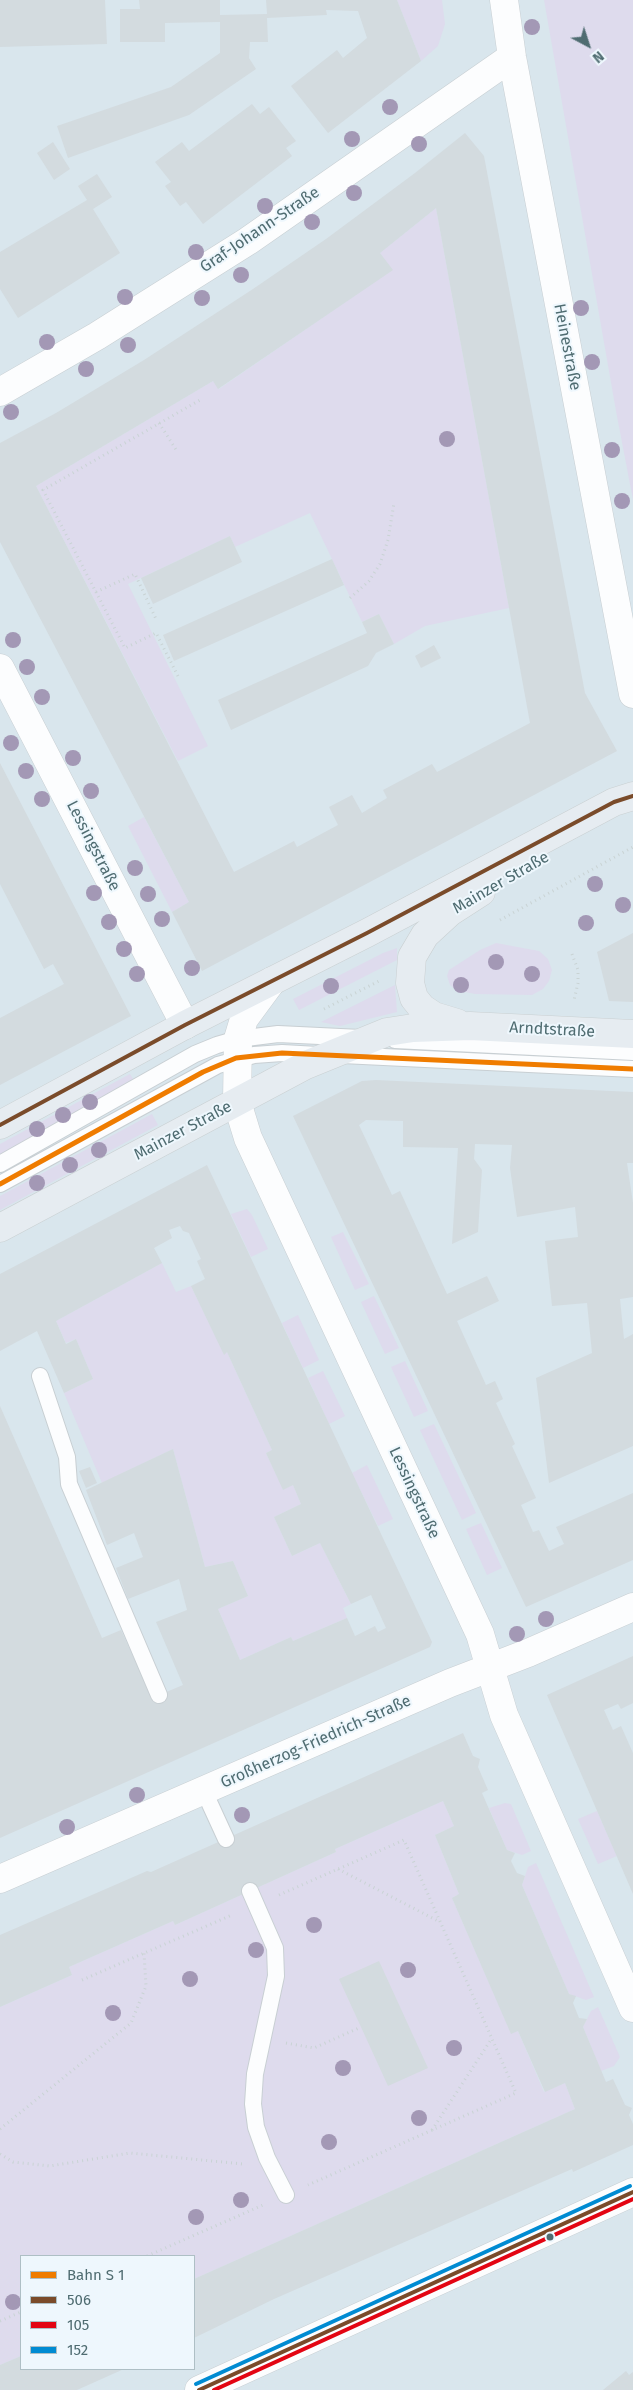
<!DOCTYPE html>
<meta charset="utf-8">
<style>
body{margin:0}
#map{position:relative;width:633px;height:2390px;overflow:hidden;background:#ecf2f6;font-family:"Fira Sans",sans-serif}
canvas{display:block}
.legend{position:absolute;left:20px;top:2255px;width:175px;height:115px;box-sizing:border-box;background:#eef7fd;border:1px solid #aebfc5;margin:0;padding:6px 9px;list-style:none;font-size:15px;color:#4f6c71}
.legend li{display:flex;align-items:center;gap:10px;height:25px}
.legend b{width:25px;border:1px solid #aebfc5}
.north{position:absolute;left:563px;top:20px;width:50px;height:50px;-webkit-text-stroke:4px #eef7fd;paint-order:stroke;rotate:140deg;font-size:14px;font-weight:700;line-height:20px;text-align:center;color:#4f6c71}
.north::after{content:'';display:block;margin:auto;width:18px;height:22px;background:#4f6c71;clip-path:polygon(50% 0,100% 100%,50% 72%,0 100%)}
</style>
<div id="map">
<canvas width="633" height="2390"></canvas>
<ul class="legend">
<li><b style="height:6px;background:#ef7c00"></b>Bahn S 1</li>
<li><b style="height:6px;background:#7a4b2a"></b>506</li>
<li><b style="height:6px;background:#e30513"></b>105</li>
<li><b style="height:6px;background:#008bd2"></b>152</li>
</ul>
<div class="north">N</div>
</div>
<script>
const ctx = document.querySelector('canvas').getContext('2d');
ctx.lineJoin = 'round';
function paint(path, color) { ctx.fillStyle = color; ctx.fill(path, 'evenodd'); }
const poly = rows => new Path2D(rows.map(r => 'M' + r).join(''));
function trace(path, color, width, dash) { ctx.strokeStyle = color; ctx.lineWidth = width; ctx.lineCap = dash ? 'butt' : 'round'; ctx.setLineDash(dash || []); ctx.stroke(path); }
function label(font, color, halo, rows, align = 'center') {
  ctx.font = font + ' "Fira Sans",sans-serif'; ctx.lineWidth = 4; ctx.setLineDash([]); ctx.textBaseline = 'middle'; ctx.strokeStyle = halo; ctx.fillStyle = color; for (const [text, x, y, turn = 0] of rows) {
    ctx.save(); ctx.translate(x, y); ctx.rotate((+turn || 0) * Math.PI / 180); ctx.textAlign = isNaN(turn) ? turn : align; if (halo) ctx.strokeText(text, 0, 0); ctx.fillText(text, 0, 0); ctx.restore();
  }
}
const residential = poly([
 [0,0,633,0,633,2390,0,2390],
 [21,2256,194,2256,194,2369,21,2369]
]);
const green = poly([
 [397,0,442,0,445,24,438,46,421,61],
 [544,0,633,0,633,500,616,411],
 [436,208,509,608,425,626,394,644,379,614,362,622,310,513,235,547,230,536,128,584,208,746,178,761,36,486,213,381,219,389,392,270,380,253],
 [144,817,189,902,172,912,128,826],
 [496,943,539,951,548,959,552,970,549,981,543,989,532,995,475,994,456,990,450,985,447,976,449,970,480,950],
 [397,948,397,960,299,1010,293,999,383,953],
 [395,985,397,1012,340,1026,321,1022],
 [130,1074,135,1082,0,1155,0,1144],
 [152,1114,158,1125,0,1210,0,1196],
 [247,1209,252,1215,268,1249,251,1257,231,1214],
 [343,1232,369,1284,355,1290,331,1237],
 [162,1263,176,1292,191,1286,224,1354,227,1352,272,1450,266,1453,283,1489,293,1485,301,1504,274,1517,292,1556,320,1543,351,1604,343,1608,347,1618,293,1641,291,1637,240,1660,218,1609,248,1596,233,1561,205,1567,173,1449,102,1483,64,1393,93,1379,76,1339,66,1343,56,1321],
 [374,1296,399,1348,385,1354,361,1302],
 [298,1315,319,1360,303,1368,282,1323],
 [405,1361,428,1411,414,1417,391,1367],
 [323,1371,345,1416,329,1424,308,1378],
 [434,1424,476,1513,462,1520,420,1430],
 [367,1465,393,1519,378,1526,352,1473],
 [481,1523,502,1568,487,1575,466,1529],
 [443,1801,454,1826,435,1835,459,1894,452,1898,511,2033,518,2031,544,2092,565,2083,575,2109,194,2279,194,2256,21,2256,21,2356,0,2365,0,2007,72,1975,69,1967,173,1921,175,1925,336,1852,335,1849],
 [505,1803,511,1804,531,1851,522,1855,507,1850,489,1808],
 [597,1811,617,1856,598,1864,578,1819],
 [536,1863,594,1997,586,2000,569,1994,522,1885,528,1867],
 [598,2007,620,2057,614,2066,601,2071,583,2027,591,2011]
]);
const building = poly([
 [0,0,105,0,107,44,0,47],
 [139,0,220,0,220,15,267,14,266,0,397,0,421,61,328,133,291,86,337,50,343,58,367,38,358,11,326,10,327,15,267,18,268,42,250,42,249,58,256,69,189,115,68,158,57,126,171,87,220,53,220,22,165,23,165,42,120,42,120,9,140,9],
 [252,104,260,114,269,107,296,141,286,148,292,156,203,224,186,202,180,206,165,186,171,182,155,162,182,142,189,151],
 [465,133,484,156,585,693,617,751,202,971,172,912,189,902,0,542,0,443,56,413,144,360,253,289,326,239,415,173],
 [436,208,530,723,437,772,432,764,383,790,387,798,362,813,352,795,329,807,338,825,297,847,294,841,234,872,36,486,213,381,218,389,393,270,380,253],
 [53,142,70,169,54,180,37,153],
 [97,174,112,197,93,209,120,253,18,318,0,289,0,252,87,200,78,186],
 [230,536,242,562,153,604,141,578],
 [332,559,344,585,174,661,163,635],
 [379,614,394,644,376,653,368,666,231,730,218,700,367,633,362,622],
 [434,645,441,658,421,668,415,656],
 [0,763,131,1016,0,1085,0,1018,64,984,53,964,44,969,0,884],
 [633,933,633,1002,609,1001,597,952],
 [376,1080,633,1092,633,1163,627,1163,633,1203,633,1297,620,1299,624,1339,633,1334,633,1446,549,1483,536,1378,592,1353,587,1303,552,1306,545,1241,578,1237,575,1207,517,1217,510,1168,512,1145,475,1144,474,1159,482,1170,478,1232,452,1244,458,1148,403,1147,403,1121,366,1120,359,1125,392,1195,400,1191,447,1294,487,1276,499,1301,457,1321,486,1385,495,1381,503,1399,496,1403,515,1444,512,1446,536,1498,521,1505,533,1532,539,1530,549,1551,564,1544,556,1527,633,1493,633,1560,526,1607,293,1116,362,1081],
 [207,1165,432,1642,430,1647,0,1838,0,1406,102,1638,121,1630,152,1698,183,1685,156,1622,187,1610,179,1579,128,1599,116,1568,143,1557,134,1533,107,1545,86,1490,173,1449,205,1567,233,1561,248,1596,218,1609,240,1660,291,1637,293,1641,347,1618,355,1636,375,1626,378,1632,386,1628,371,1595,351,1604,320,1543,292,1556,274,1517,301,1504,293,1485,283,1490,266,1453,272,1450,227,1352,224,1355,191,1286,205,1279,197,1261,201,1259,189,1233,183,1231,180,1226,169,1230,172,1238,154,1248,162,1263,56,1321,66,1344,76,1339,93,1379,64,1393,37,1331,0,1351,0,1274],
 [90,1467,97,1483,86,1488,79,1471],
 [633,1656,633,1703,621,1709,618,1704,604,1710,613,1730,621,1726,633,1753,633,1894,547,1695],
 [463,1733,473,1756,480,1759,478,1767,488,1790,482,1793,507,1850,515,1853,511,1861,517,1873,525,1876,522,1885,569,1994,576,1996,573,2003,579,2018,587,2019,583,2027,606,2082,613,2079,625,2105,632,2108,629,2115,633,2124,633,2145,573,2172,572,2169,274,2299,194,2338,194,2279,575,2109,565,2083,545,2092,518,2031,511,2034,452,1898,459,1894,435,1835,454,1826,443,1801,335,1849,336,1852,175,1925,173,1921,69,1967,72,1975,0,2007,0,1935,147,1871,151,1872],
 [379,1961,428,2068,388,2086,339,1979],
 [21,2356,21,2369,124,2369,77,2390,0,2390,0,2365],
 [626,2371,629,2375,633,2372,633,2390,603,2390]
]);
const path = poly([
 [159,423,177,451],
 [96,592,135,574,156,619],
 [350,598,369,581,380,564,388,540,394,503],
 [178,676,156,633,125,648,43,490,200,400],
 [500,920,633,847],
 [572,954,578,970,578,983,574,1000],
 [324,1009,379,981],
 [338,1869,440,1922],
 [279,1895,404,1840,516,2093,308,2185],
 [82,1980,232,1915],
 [286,2043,314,2048,361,2027],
 [0,2129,131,2023,146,1986,144,1953],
 [432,2130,492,2038],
 [0,2154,13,2162,50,2166,130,2153,243,2164],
 [147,2256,263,2205],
 [0,2321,21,2312]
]);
const service = poly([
 [395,1040,633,1052],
 [342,1055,633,1069],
 [0,1164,195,1054,217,1045,238,1039,278,1034,361,1038],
 [0,1184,218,1065,254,1055,282,1053,318,1055],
 [40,1376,67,1457,69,1484,159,1695],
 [204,1791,226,1839],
 [250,1891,275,1948,276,1976,255,2074,253,2104,256,2127,267,2158,286,2195]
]);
const minor = poly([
 [504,0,512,57,633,694],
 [0,392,97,336,248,241,512,57],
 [0,668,185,1025],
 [272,981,244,1019,238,1039,237,1102,248,1138,480,1634,504,1715,633,2008],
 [0,1879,450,1683,528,1653,633,1607]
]);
const tertiary = poly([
 [199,2390,633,2192]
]);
const primary = poly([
 [457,1023,434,1016,422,1008,414,998,410,983,412,957,425,935,450,912,481,892],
 [0,1125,185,1025,367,933,614,802,633,796],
 [0,1228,306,1065,387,1032,413,1028,470,1026,633,1034]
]);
const bus1 = poly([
 [0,1125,185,1025,367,933,614,802,633,796],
 [199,2390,633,2192]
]);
const bus2 = poly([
 [214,2390,633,2199]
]);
const bus3 = poly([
 [196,2384,630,2186]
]);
const rail1 = poly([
 [0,1184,203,1072,236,1058,282,1053,633,1069]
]);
const trees = [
 [532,27],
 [390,107],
 [352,139],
 [419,144],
 [354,193],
 [265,206],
 [312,222],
 [196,252],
 [241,275],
 [125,297],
 [202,298],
 [581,308],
 [47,342],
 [128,345],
 [592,362],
 [86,369],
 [11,412],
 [447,439],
 [612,450],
 [622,501],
 [13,640],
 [27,667],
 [42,697],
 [11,743],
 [73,758],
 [26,771],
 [91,791],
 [42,799],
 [135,868],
 [595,884],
 [94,893],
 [148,894],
 [623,905],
 [162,919],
 [109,922],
 [586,923],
 [124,949],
 [496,962],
 [192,968],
 [137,974],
 [532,974],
 [461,985],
 [331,986],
 [90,1102],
 [63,1115],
 [37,1129],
 [99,1150],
 [70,1165],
 [37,1183],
 [546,1619],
 [517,1634],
 [137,1795],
 [242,1815],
 [67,1827],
 [314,1925],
 [256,1950],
 [408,1970],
 [190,1979],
 [113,2013],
 [454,2048],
 [343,2068],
 [419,2118],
 [329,2142],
 [241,2200],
 [196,2217],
 [13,2302]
];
const markers = [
 [550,2237,4.5,"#4f6c71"]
];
const streetNames = [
 ["Graf-Johann-Straße",260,230,-34],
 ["Heinestraße",567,347,79],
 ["Lessingstraße",93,846,63],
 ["Mainzer Straße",501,883,-30],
 ["Arndtstraße",552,1030,3],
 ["Mainzer Straße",183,1131,-28],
 ["Lessingstraße",414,1493,65],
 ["Großherzog-Friedrich-Straße",316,1742,-24]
];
paint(residential, '#d9e6ed');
paint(green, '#dedbed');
paint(building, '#d3dbdf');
trace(service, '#c8cfd3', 18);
trace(minor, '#c8cfd3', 29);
trace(tertiary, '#c8cfd3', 29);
trace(primary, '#cad0d2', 29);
trace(path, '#c9d3d4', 3, [1, 4]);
trace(service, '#fcfdfe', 16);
trace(minor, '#fcfdfe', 28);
trace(tertiary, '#fcfdfe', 28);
trace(primary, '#e6ecf1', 28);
trace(bus1, '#7a4b2a', 4);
trace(bus2, '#e30513', 4);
trace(bus3, '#008bd2', 4);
trace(rail1, '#ef7c00', 5);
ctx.fillStyle = '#a398b5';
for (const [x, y] of trees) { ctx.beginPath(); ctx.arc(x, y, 8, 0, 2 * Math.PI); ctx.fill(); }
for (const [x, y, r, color] of markers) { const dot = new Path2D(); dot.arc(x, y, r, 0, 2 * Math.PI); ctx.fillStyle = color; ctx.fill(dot); trace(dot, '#eef7fd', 2); }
label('16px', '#4f6c71', '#eef7fd', streetNames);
</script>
